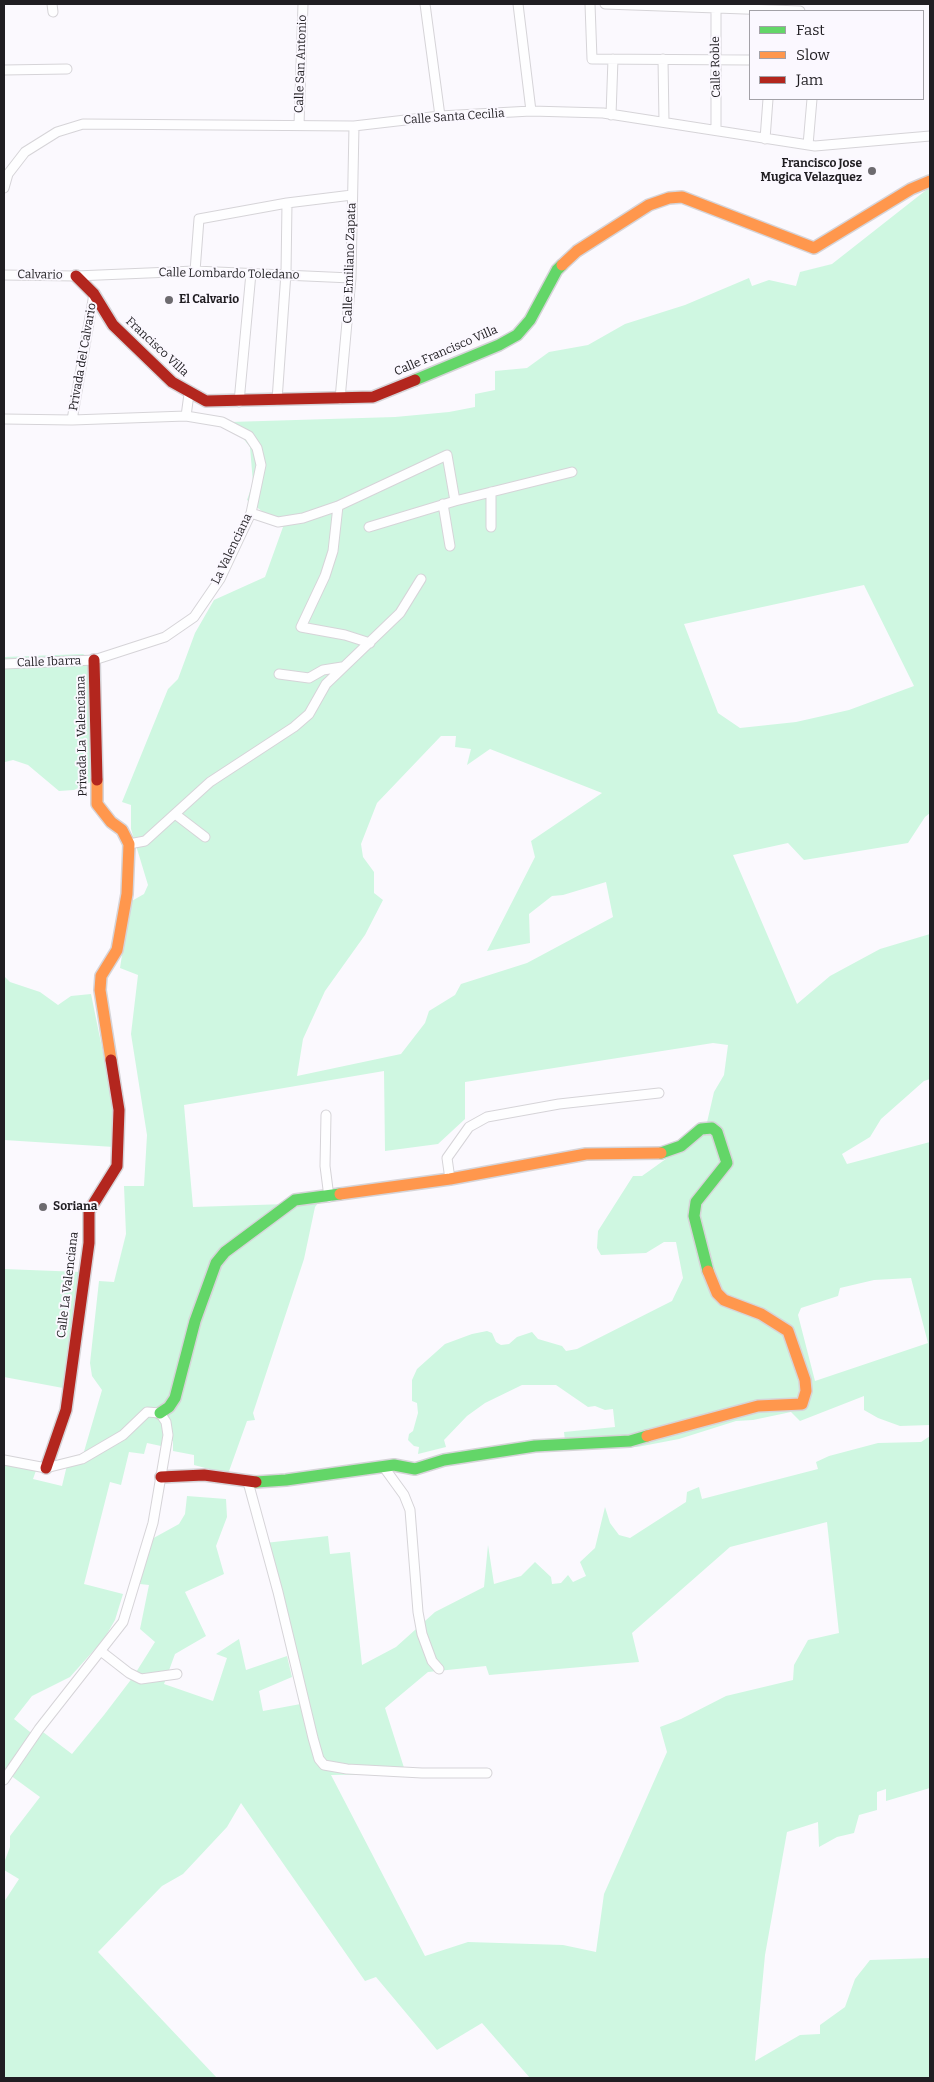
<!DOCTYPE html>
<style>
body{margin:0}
#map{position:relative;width:934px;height:2082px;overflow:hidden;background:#fbf9fe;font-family:Bitter,serif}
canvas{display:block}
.frame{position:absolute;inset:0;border:5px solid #201e22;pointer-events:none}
.legend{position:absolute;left:749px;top:10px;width:175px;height:90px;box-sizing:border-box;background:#fbf8ff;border:1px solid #a3a1a7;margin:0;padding:6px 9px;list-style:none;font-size:15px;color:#201e22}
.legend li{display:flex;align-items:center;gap:10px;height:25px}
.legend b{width:25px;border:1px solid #a3a1a7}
</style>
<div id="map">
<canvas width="934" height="2082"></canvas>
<div class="frame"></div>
<ul class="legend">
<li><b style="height:6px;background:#63d668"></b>Fast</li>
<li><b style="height:6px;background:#ff974d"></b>Slow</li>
<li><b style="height:6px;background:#b3261e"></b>Jam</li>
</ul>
</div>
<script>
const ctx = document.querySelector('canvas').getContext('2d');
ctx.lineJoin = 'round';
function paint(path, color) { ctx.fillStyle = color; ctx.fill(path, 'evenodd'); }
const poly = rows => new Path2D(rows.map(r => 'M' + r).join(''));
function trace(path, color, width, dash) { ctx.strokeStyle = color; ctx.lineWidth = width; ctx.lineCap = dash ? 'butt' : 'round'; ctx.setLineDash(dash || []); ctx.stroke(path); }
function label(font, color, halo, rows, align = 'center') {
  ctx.font = font + ' Bitter,serif'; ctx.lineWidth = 4; ctx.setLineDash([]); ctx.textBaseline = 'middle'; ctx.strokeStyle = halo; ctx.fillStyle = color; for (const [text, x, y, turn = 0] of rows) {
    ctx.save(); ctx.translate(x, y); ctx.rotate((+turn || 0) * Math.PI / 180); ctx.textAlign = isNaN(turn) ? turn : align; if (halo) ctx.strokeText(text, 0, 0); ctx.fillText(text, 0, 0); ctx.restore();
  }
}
const green = poly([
 [930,187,930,813,925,817,908,843,804,860,788,843,733,855,797,1004,830,976,880,949,930,934,930,1079,924,1081,881,1119,870,1137,842,1154,847,1164,930,1142,930,1425,900,1426,878,1418,864,1410,864,1396,800,1421,791,1412,753,1420,736,1421,679,1439,637,1447,587,1447,566,1450,564,1432,615,1427,613,1409,605,1410,595,1406,588,1407,556,1385,522,1385,485,1403,467,1416,444,1440,446,1447,418,1454,419,1447,414,1446,408,1440,409,1434,413,1431,418,1413,417,1403,412,1401,412,1380,417,1369,445,1344,472,1334,487,1331,492,1333,496,1342,501,1345,509,1344,517,1337,532,1332,538,1339,562,1346,566,1351,577,1349,672,1301,683,1278,676,1242,664,1242,646,1253,601,1255,597,1248,598,1231,633,1176,642,1176,705,1131,714,1092,724,1075,728,1045,713,1043,465,1082,465,1119,438,1144,385,1151,384,1071,184,1105,193,1207,318,1203,315,1207,304,1259,253,1413,255,1420,247,1421,228,1474,194,1465,194,1455,173,1451,173,1441,163,1439,161,1446,147,1443,144,1454,129,1452,121,1485,110,1482,84,1584,123,1594,115,1620,104,1639,70,1677,32,1696,14,1719,35,1736,39,1729,72,1754,104,1715,133,1677,155,1642,140,1629,149,1585,140,1584,150,1540,179,1524,185,1514,187,1496,226,1499,227,1517,216,1546,224,1574,185,1592,206,1636,175,1654,164,1684,213,1701,227,1658,216,1654,239,1639,246,1670,287,1656,292,1677,259,1691,263,1711,306,1703,265,1543,328,1536,330,1554,350,1552,362,1665,396,1647,435,1612,484,1587,488,1545,494,1584,521,1576,535,1562,551,1577,552,1584,561,1583,568,1575,573,1582,586,1576,580,1562,595,1548,605,1507,610,1523,619,1535,630,1538,686,1502,687,1492,699,1487,702,1499,818,1469,816,1462,829,1456,878,1443,921,1442,930,1436,930,1788,886,1801,886,1789,877,1792,877,1810,859,1815,854,1833,837,1837,819,1847,818,1822,787,1832,765,1955,755,2061,800,2035,820,2034,820,2025,845,2007,855,1979,870,1960,930,1958,930,2078,530,2078,482,2023,437,2050,376,1977,365,1981,241,1803,227,1827,183,1874,162,1886,98,1952,217,2078,4,2078,4,1902,19,1879,4,1870,4,1863,10,1847,10,1836,40,1797,10,1775,4,1780,4,1457,38,1465,33,1479,62,1486,68,1461,83,1455,102,1390,92,1376,90,1363,99,1281,114,1282,126,1234,124,1186,144,1186,147,1135,131,1034,138,975,120,968,130,902,144,894,148,885,131,829,131,805,122,802,168,689,178,679,195,633,214,600,265,577,283,527,247,500,253,483,250,447,230,422,395,417,449,412,475,407,475,394,495,390,495,371,527,368,549,352,588,345,625,324,685,305,749,278,752,286,769,280,796,286,800,272,832,264],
 [864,585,914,686,849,710,796,722,740,728,718,713,684,624],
 [441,736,456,736,455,747,471,749,467,765,490,749,602,793,531,841,535,857,487,951,530,943,529,914,552,896,563,895,606,882,613,917,527,963,461,984,455,995,429,1011,425,1023,401,1054,297,1076,303,1039,325,991,365,935,383,900,374,893,374,872,363,857,361,844,377,803],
 [911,1278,928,1343,815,1381,798,1315,801,1308,838,1296,840,1288,874,1280],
 [827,1522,839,1633,808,1640,794,1665,793,1680,726,1696,681,1719,660,1727,667,1752,604,1894,596,1952,563,1945,468,1942,425,1956,331,1775,406,1774,385,1708,428,1672,486,1666,489,1675,639,1662,632,1633,730,1547],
 [83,654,94,660,97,779,74,790,59,791,28,765,13,760,5,762,4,774,4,657],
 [4,976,10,982,40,992,58,1005,71,996,91,994,109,1082,114,1117,114,1147,4,1140],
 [4,1269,81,1272,63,1388,4,1377]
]);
const street = poly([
 [52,4,53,12],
 [425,4,440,116],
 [518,4,531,111],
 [590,4,592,59,750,60],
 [605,4,800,11],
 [663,59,664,122],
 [4,70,67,69],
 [611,115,613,59],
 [299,125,303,4],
 [716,130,716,4],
 [765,139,768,99],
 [808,145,812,99],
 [4,188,8,174,25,152,57,132,83,124,354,126,440,116,531,111,603,113,815,146,930,136],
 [195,271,199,219,287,203,352,195],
 [4,275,76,276,195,271,351,278],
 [340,399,351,278,354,126],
 [277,400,286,273,287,203],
 [239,402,251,273],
 [186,416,189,394],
 [4,419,72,420,186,416,222,422,249,436,257,448,261,465,251,513,220,579,194,617,165,637,94,660,4,664],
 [72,420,94,294],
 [491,492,491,527],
 [443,504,450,546],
 [338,506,333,551,325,576,301,627,345,635,370,643],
 [251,513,278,522,303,518,338,506,447,455,455,501],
 [369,527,455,501,572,472],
 [279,674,309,678,323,670,342,667],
 [175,814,205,837],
 [129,844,145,841,210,782,294,727,309,714,326,684,400,613,421,579],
 [326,1115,325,1166,329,1197],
 [450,1179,447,1158,469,1127,487,1117,559,1104,659,1093],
 [4,1460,46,1468,82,1459,123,1435,147,1412,160,1413,166,1422,168,1435,153,1523,123,1622,39,1729,4,1780],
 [383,1466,404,1495,410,1510,418,1612,422,1634,432,1661,439,1669],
 [248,1482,278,1592,313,1738,319,1759,324,1765,347,1769,422,1773,487,1773],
 [102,1652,129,1673,141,1679,177,1674]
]);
const fast = poly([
 [415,380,499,345,517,335,530,320,557,270,562,265],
 [661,1153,681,1146,701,1129,712,1128,717,1132,727,1163,696,1202,694,1216,708,1271],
 [160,1413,169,1407,175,1398,195,1321,216,1263,225,1252,295,1200,340,1194],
 [256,1482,286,1480,394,1465,415,1469,444,1460,535,1446,630,1441,647,1436]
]);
const slow = poly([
 [562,265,577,251,649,205,669,198,682,197,814,248,911,189,930,181],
 [97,780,97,804,111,822,122,830,129,844,127,894,117,950,101,976,100,990,111,1060],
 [340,1194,450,1179,586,1154,661,1153],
 [647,1436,758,1406,802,1404,806,1391,805,1380,788,1331,761,1314,724,1300,717,1293,708,1271]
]);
const jam = poly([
 [76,276,94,294,113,325,172,382,206,401,373,397,415,380],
 [94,660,97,780],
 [46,1468,66,1410,89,1243,89,1211,117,1166,119,1110,111,1060],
 [161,1477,204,1475,256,1482]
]);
const markers = [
 [872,171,5,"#6d6b6f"],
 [169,300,5,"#6d6b6f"],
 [43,1207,5,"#6d6b6f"]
];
const streetNames = [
 ["Calle San Antonio",301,64,-88],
 ["Calle Roble",716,67,-91],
 ["Calle Santa Cecilia",454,117,-4],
 ["Calle Emiliano Zapata",350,263,-88],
 ["Calle Lombardo Toledano",229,274,1],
 ["Calvario",40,275,1],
 ["Francisco Villa",157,347,43],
 ["Calle Francisco Villa",446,351,-23],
 ["Privada del Calvario",83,357,-80],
 ["La Valenciana",232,549,-64],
 ["Calle Ibarra",49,662,-2],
 ["Privada La Valenciana",82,736,-91],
 ["Calle La Valenciana",68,1285,-83]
];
const poiNames = [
 ["Francisco Jose",862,164,"right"],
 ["Mugica Velazquez",862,178,"right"],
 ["El Calvario",179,300],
 ["Soriana",53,1207]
];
paint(green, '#cff7e1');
trace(street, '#d6d4d8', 11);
trace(fast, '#d6d4d8', 14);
trace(slow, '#d6d4d8', 14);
trace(jam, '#d6d4d8', 14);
trace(street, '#fefeff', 9);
trace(fast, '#63d668', 11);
trace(slow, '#ff974d', 11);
trace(jam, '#b3261e', 11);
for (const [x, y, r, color] of markers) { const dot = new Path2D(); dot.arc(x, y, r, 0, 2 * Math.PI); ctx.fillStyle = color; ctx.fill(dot); trace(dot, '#fbf8ff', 2); }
label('12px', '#201e22', '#fbf8ff', streetNames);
label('bold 12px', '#201e22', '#fbf8ff', poiNames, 'left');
</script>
